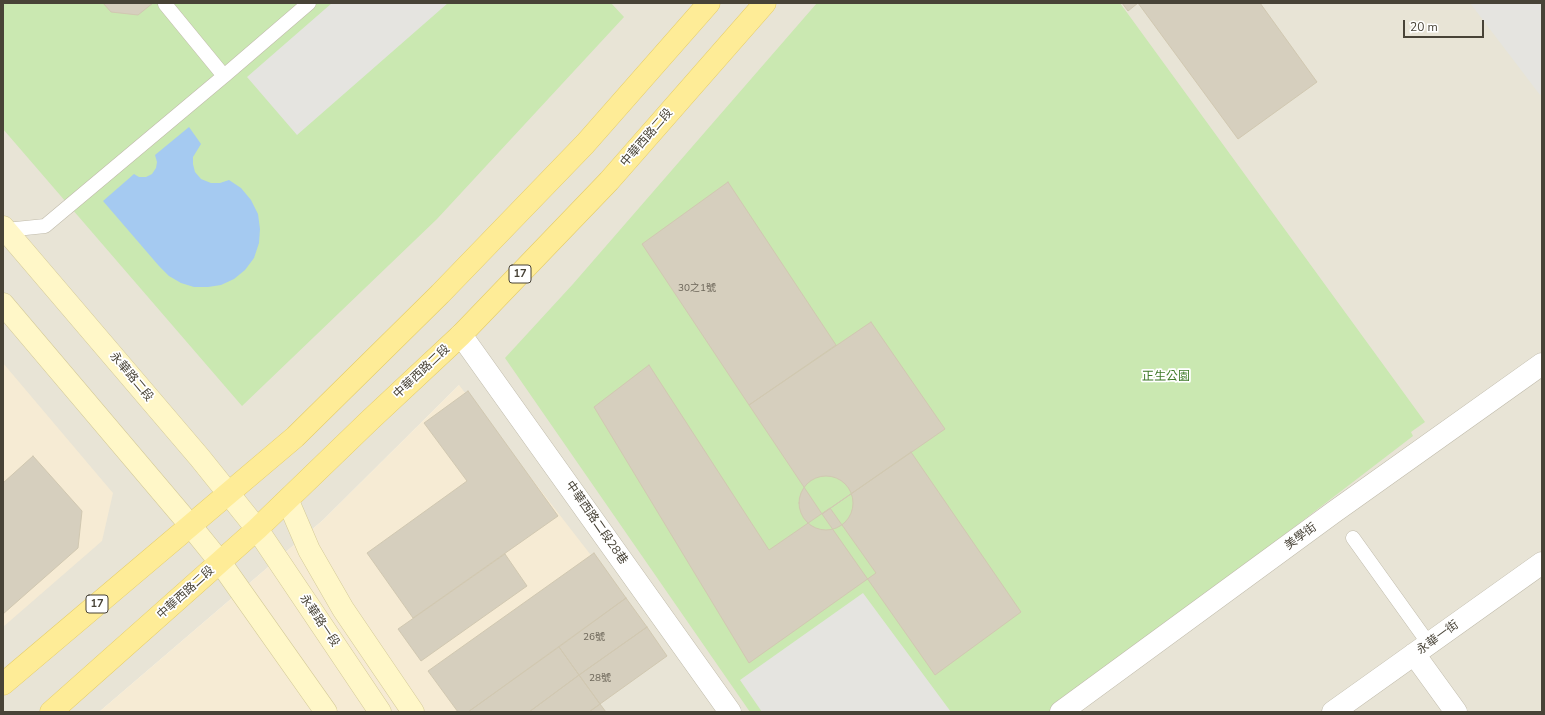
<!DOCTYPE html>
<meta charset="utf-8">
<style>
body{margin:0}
#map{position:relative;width:1545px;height:715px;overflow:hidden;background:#f4f2e8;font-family:"Nunito Sans",sans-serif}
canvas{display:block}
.frame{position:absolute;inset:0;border:4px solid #484337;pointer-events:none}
.scale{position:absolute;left:1403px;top:20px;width:81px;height:18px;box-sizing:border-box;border:2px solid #484337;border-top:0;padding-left:5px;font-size:12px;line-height:14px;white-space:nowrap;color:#484337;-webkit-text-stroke:3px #fff;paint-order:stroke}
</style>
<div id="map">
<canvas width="1545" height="715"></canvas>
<div class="frame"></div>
<div class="scale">20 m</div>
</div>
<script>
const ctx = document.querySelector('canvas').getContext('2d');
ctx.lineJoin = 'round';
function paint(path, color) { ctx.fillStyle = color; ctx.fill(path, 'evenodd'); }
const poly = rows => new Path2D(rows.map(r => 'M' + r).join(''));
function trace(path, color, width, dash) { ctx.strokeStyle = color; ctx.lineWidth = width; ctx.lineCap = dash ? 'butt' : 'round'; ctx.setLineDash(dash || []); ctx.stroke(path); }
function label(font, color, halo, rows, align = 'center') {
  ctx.font = font + ' "Nunito Sans","Noto Sans TC",sans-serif'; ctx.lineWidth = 3.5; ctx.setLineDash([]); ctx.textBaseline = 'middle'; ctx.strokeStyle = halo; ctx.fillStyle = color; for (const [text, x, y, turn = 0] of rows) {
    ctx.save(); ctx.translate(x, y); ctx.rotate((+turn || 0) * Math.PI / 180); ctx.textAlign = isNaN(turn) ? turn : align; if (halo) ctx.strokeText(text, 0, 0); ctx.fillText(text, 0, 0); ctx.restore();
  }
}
const residential = poly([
 [3,3,1542,3,1542,712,590,712,521,614,459,385,323,520,99,712,3,712]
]);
const commercial = poly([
 [3,363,113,493,102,541,3,627],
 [459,385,597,563,522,614,590,712,99,712,323,520]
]);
const green = poly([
 [3,3,611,3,624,17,437,219,242,406,3,129],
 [817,3,1120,3,1425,422,1411,432,1413,436,1053,712,750,712,505,358,573,284]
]);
const parking = poly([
 [332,3,448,3,297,135,247,77],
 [1470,3,1542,3,1542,94,1540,95],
 [863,593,951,712,762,712,740,680]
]);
const water = poly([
 [189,127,201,144,193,157,193,164,195,172,201,179,211,183,220,183,229,180,241,188,251,200,258,214,260,229,259,243,254,258,245,270,234,279,221,285,208,287,194,287,181,283,169,276,159,266,103,201,134,174,139,177,146,177,152,174,156,168,157,162,155,155]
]);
const building = poly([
 [103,3,153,3,138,15,111,12,103,3],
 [1122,3,1138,3,1128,11,1122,3],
 [1138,3,1260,3,1317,82,1238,139,1138,3],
 [728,182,836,345,749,405,642,244,728,182],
 [871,322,945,429,822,514,749,405,871,322],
 [649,365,769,550,830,508,876,573,749,663,594,407,649,365],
 [468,391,558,516,413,618,367,553,467,481,424,423,468,391],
 [911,452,1021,612,935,675,822,514,911,452],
 [33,456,82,511,78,548,3,614,3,483,33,456],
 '799 503a27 27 0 1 1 54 0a27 27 0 1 1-54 0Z',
 [594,553,626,598,468,712,458,712,428,671,594,553],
 [505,554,527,586,421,661,398,629,505,554],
 [626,598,647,627,579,675,559,647,626,598],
 [647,627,667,656,600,704,579,675,647,627],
 [559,647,579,675,529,712,468,712,559,647],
 [579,675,600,704,589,712,529,712,579,675],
 [600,704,606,712,589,712,600,704]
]);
const lane = poly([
 [224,76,309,3],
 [6,230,45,226,224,76,165,4],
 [1353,538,1429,644]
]);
const street = poly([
 [461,335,730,712],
 [1414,654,1456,712],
 [1061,712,1334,512,1542,364],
 [1333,712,1542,563]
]);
const secondary = poly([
 [3,227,200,458,257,529,380,712],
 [3,304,190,525,220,562,326,712],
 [288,501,309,550,343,609,413,712]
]);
const primary = poly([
 [3,684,295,437,440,294,585,144,709,3],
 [51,712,257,529,370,420,461,335,609,181,765,3]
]);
const numberNames = [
 ["30之1號",697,289],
 ["26號",594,638],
 ["28號",600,679]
];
const shields = [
 [520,274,22],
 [97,604,22]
];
const shieldNames = [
 ["17",520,274],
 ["17",97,604]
];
const streetNames = [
 ["中華西路二段",647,138,-49],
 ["中華西路二段",422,372,-43],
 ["永華路二段",131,377,50],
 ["中華西路二段28巷",596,523,55],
 ["美學街",1301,537,-36],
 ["中華西路二段",186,593,-42],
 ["永華路一段",319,621,56],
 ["永華一街",1438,638,-36]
];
const parkNames = [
 ["正生公園",1166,377]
];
paint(residential, '#e8e4d6');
paint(commercial, '#f6ebd4');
paint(green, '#cae8b1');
paint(parking, '#e5e4e0');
paint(water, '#a5caf1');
paint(building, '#d6cfbe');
trace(building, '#d1c8b1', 1);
trace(lane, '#c0bbab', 15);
trace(street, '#c0bbab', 23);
trace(secondary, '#d4ca98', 23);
trace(primary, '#e4cc66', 23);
trace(lane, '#fff', 14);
trace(street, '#fff', 22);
trace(secondary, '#fff7c8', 22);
trace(primary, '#feec97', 22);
label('10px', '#6c6659', null, numberNames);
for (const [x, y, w] of shields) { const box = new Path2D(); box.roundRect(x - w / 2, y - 9, w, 18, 3); ctx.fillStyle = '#fff'; ctx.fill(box); trace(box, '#484337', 1); }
label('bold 11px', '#484337', null, shieldNames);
label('12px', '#484337', '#fff', streetNames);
label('12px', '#3f7a29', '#fff', parkNames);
</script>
